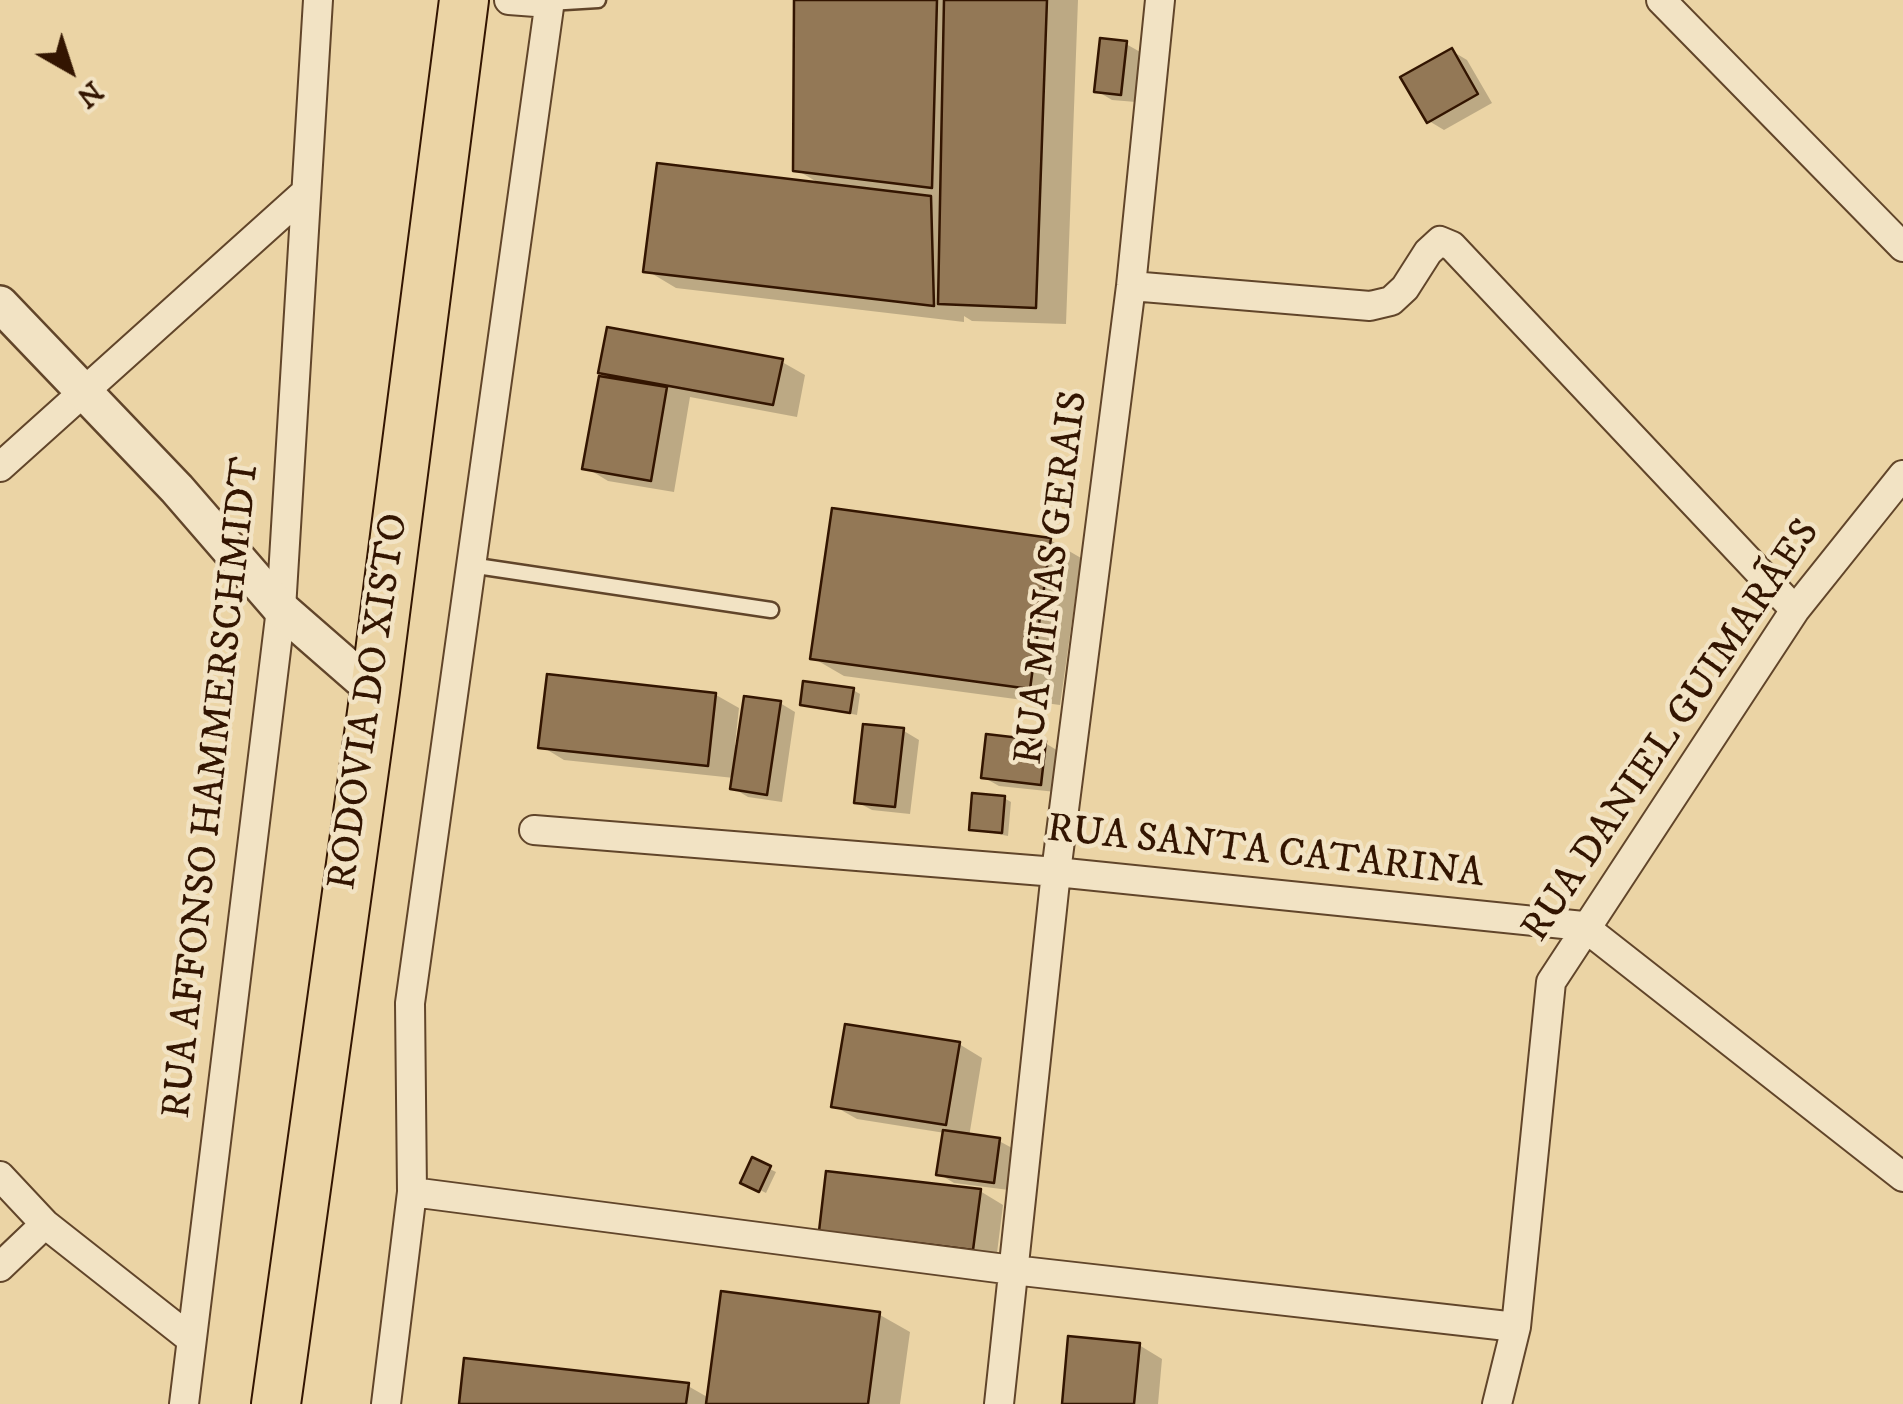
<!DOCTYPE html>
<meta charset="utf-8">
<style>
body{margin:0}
#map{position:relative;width:1903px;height:1404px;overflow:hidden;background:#ebd4a5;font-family:"IM FELL DW Pica",serif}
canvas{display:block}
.north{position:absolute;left:20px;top:20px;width:100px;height:100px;-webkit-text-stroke:8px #f2e3c4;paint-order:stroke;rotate:141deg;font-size:28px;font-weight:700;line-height:40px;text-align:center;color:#331501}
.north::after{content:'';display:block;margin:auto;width:35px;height:45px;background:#331501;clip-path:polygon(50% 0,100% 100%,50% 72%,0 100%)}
</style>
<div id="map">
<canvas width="1903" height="1404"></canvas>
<div class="north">N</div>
</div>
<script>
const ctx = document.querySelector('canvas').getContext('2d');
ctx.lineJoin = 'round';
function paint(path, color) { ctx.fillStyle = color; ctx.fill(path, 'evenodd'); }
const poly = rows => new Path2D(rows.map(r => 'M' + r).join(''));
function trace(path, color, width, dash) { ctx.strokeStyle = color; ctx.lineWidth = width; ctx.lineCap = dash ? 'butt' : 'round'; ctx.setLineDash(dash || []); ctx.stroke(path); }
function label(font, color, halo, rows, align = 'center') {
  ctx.font = font + ' "IM FELL DW Pica",serif'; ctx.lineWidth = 9; ctx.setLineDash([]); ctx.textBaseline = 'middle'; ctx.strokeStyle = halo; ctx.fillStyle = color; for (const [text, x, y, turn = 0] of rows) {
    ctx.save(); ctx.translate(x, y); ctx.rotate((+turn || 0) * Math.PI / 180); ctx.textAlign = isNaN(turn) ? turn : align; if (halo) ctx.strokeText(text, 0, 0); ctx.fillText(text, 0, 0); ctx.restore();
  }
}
const shadow = poly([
 [796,0,1078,0,1066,324,972,321,964,316,964,322,676,288,646,270,824,186,795,169],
 [1126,44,1142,53,1136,102,1112,100,1097,91],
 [1452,51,1467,60,1492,103,1444,130,1429,121],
 [782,362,805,375,797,417,690,397,674,492,608,481,585,467,614,380,601,372],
 [1050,540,1081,558,1060,705,844,676,813,658],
 [853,690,860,694,857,715,802,704],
 [716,695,739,708,735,745,739,746,780,703,795,712,782,802,748,797,733,788,734,778,564,760,541,746],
 [904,731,919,740,910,814,872,810,857,802],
 [1045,743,1060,752,1056,792,999,786,983,777],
 [1004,798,1011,802,1008,836,972,829],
 [959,1044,982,1058,969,1137,999,1141,1014,1149,1009,1190,954,1183,939,1174,945,1133,857,1119,834,1106],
 [753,1161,776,1172,766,1193,744,1182],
 [980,1191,1003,1205,996,1261,845,1243,821,1230],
 [880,1315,910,1332,900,1404,461,1404,688,1386,709,1398],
 [1139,1345,1162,1359,1158,1404,1064,1404]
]);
const building = poly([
 [794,0,937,0,932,188,793,171,794,0],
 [944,0,1047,0,1036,308,938,304,944,0],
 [1100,38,1127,41,1121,95,1094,92,1100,38],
 [1452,48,1478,94,1427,123,1400,77,1452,48],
 [657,163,931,196,934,306,643,272,657,163],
 [607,327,783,359,773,405,598,373,607,327],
 [599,376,667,387,651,481,582,469,599,376],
 [832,508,1051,538,1030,689,810,659,832,508],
 [547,674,716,693,708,766,538,748,547,674],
 [803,681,854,688,850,713,800,705,803,681],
 [744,696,781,701,767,795,730,789,744,696],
 [863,724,904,728,895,807,854,803,863,724],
 [986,734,1046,741,1041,785,981,778,986,734],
 [972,793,1005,796,1002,833,969,830,972,793],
 [845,1024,960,1042,946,1125,831,1107,845,1024],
 [943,1130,1000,1138,994,1183,936,1175,943,1130],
 [752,1157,771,1166,759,1192,740,1183,752,1157],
 [826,1171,981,1189,973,1250,819,1231,826,1171],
 [721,1291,880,1312,868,1404,706,1404,721,1291],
 [1068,1336,1140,1343,1134,1404,1062,1404,1068,1336],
 [464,1358,689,1383,686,1404,459,1404,464,1358]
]);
const service = poly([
 [549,3,598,0],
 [470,565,771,610]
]);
const minor = poly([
 [509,0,549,3],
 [1661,0,1903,247],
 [1131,286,1370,306,1391,301,1405,288,1428,252,1440,241,1452,246,1795,610],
 [0,467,306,192],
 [534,830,1056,872,1583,926,1903,1177],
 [0,1176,45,1224,191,1339],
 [412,1192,1013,1270,1516,1327],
 [0,1267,45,1224],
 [184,1404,281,609,318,0],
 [386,1404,412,1192,410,1003,550,0],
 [999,1404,1056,872,1131,286,1160,0],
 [1497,1404,1516,1327,1551,982,1795,610,1903,475]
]);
const tertiary = poly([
 [0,304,177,489,281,609,375,691]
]);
const trunk = poly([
 [276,1404,375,691,464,0]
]);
const streetNames = [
 ["RUA MINAS GERAIS",1054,578,-83],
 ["RODOVIA DO XISTO",371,702,-82],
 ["RUA DANIEL GUIMARÃES",1673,732,-56],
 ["RUA AFFONSO HAMMERSCHMIDT",214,788,-84],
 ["RUA SANTA CATARINA",1265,854,6]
];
paint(shadow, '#0003');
paint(building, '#937856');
trace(building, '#331501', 2.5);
trace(service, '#61452a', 19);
trace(minor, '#61452a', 32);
trace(tertiary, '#61452a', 40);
trace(trunk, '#331501', 52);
trace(service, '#f2e3c4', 14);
trace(minor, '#f2e3c4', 28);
trace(tertiary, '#f2e3c4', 35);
trace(trunk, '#ebd4a5', 48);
label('40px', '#331501', '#f2e3c4', streetNames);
</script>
